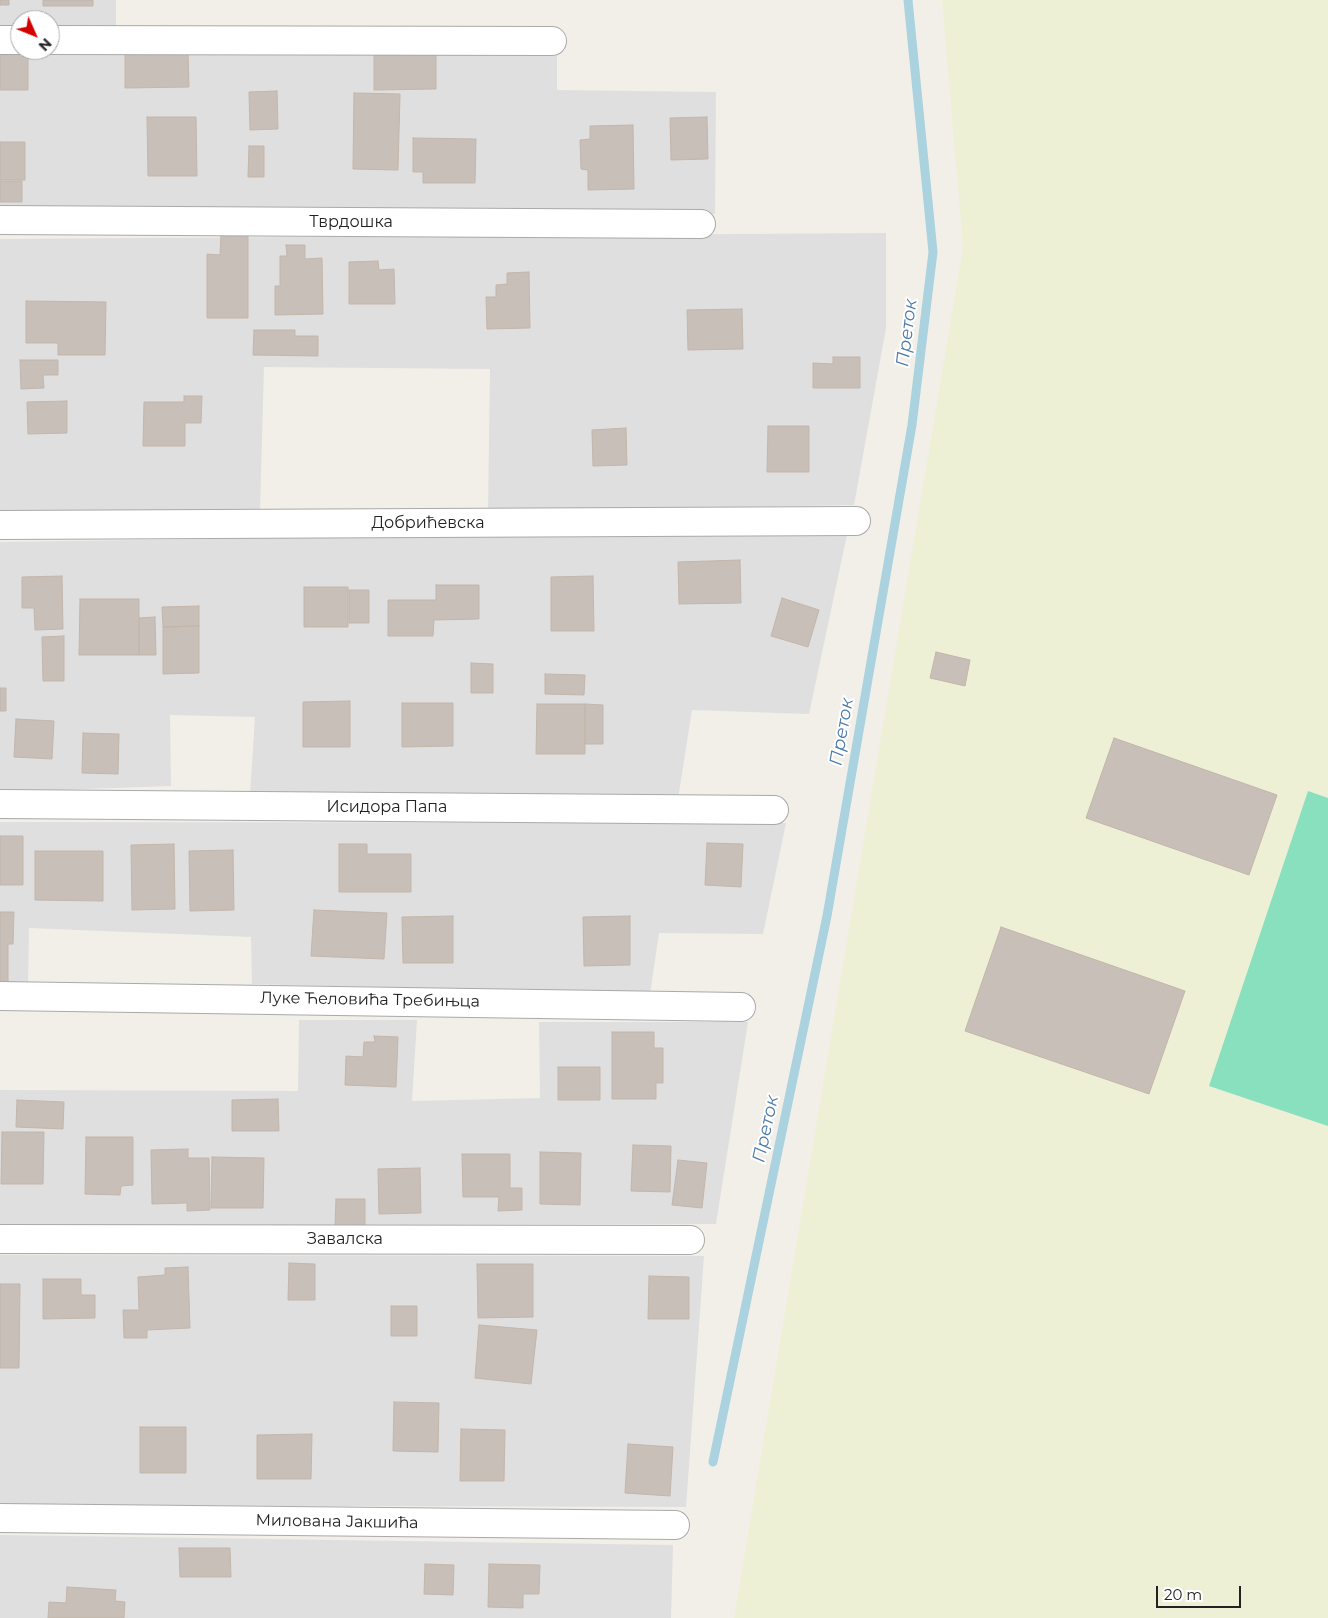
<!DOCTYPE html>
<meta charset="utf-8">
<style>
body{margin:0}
#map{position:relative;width:1328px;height:1618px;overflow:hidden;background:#f2efe9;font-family:Montserrat,sans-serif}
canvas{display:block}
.north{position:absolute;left:10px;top:10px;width:50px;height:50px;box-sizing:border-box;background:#fff;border:1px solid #a7a7a7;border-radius:50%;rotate:134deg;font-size:14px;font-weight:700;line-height:20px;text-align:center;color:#222}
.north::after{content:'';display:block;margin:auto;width:18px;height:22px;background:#d40000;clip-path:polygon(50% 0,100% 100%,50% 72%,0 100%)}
.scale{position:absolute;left:1156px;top:1586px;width:85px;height:22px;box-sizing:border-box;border:2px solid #222;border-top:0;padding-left:6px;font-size:15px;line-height:18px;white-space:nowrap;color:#222;-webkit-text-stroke:4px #fff;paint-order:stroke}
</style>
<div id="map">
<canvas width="1328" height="1618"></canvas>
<div class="north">N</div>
<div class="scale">20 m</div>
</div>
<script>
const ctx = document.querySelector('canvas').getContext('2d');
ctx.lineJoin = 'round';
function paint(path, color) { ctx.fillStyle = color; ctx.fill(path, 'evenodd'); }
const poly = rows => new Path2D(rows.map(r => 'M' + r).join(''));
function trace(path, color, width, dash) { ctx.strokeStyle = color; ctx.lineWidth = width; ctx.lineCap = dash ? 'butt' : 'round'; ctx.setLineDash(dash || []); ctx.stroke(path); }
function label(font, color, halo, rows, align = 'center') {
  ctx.font = font + ' Montserrat,sans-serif'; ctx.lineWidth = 4; ctx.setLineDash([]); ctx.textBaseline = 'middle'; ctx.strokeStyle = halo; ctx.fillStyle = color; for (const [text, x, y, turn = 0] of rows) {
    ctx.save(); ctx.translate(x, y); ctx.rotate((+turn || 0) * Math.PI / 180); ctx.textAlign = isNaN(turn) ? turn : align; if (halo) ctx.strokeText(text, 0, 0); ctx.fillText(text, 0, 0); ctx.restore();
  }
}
const residential = poly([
 [0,0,116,0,116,35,50,35,50,20,20,20,20,35,0,36],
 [0,50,557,56,557,90,716,92,715,214,0,207],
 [886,233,886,328,854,505,488,511,490,369,264,367,260,511,0,514,0,239],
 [848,530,809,714,692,710,678,799,250,795,255,717,170,715,171,786,0,792,0,542],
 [0,822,786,823,763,934,659,933,650,994,252,984,251,937,29,928,28,986,0,986],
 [299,1020,417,1020,412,1101,540,1098,539,1022,748,1022,716,1224,0,1226,0,1090,298,1091],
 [0,1255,704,1256,686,1507,0,1505],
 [0,1535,673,1545,671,1618,0,1618]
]);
const farmland = poly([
 [942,0,1328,0,1328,1618,734,1618,963,247]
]);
const pitch = poly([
 [1308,791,1328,798,1328,1126,1209,1086]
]);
const stream = poly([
 [713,1462,827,916,912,425,933,252,908,0]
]);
const building = poly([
 [0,0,9,0,9,5,0,5,0,0],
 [43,0,93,0,93,6,43,6,43,0],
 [0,50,28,50,28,90,0,90,0,50],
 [188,52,189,87,125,88,125,54,188,52],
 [436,52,436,89,374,90,374,53,436,52],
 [277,91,278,129,250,130,249,92,277,91],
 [354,93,400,94,398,170,353,169,354,93],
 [147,117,196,117,197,176,148,176,147,117],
 [707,117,708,159,671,160,670,118,707,117],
 [633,125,634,189,588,190,588,170,581,169,580,140,590,139,590,126,633,125],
 [413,138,476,139,475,183,423,183,423,172,413,172,413,138],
 [0,142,25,142,25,180,0,180,0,142],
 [249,146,264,146,264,177,248,177,249,146],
 [0,181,22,181,22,202,0,202,0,181],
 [221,234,248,234,248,318,207,318,207,254,220,255,221,234],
 [286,245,305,245,305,259,322,258,323,314,275,315,275,286,280,286,280,256,287,256,286,245],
 [378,261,379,270,394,269,395,304,349,304,349,262,378,261],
 [529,272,530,328,487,329,486,297,496,297,496,285,507,284,507,273,529,272],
 [26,301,106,302,105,355,58,355,58,343,26,343,26,301],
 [742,309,743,349,688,350,687,310,742,309],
 [254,330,295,330,295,336,318,336,318,356,253,355,254,330],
 [833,357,860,357,860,388,813,388,813,363,833,364,833,357],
 [20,360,58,360,58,375,43,375,44,388,21,389,20,360],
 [184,396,202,396,201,423,185,423,185,446,143,446,144,402,184,402,184,396],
 [67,401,67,433,28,434,27,402,67,401],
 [768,426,809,426,809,472,767,472,768,426],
 [626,428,627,465,593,466,592,430,626,428],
 [740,560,741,603,679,604,678,562,740,560],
 [62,576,63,629,35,630,34,608,22,608,22,577,62,576],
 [593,576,594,631,551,631,551,577,593,576],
 [436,585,479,585,479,619,434,620,433,636,388,636,388,600,436,600,436,585],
 [304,587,348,587,348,627,304,627,304,587],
 [349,590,369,590,369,623,349,623,349,590],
 [782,598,819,610,808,647,771,636,782,598],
 [80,599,139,599,139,655,79,655,80,599],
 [199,606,199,626,163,627,162,607,199,606],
 [155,617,156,655,139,655,139,618,155,617],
 [199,626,199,673,163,674,163,627,199,626],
 [64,636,64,681,43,681,42,637,64,636],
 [936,652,970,660,965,686,930,678,936,652],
 [471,663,493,664,493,693,471,693,471,663],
 [545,674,585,675,584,695,545,694,545,674],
 [0,688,6,688,6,711,0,711,0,688],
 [350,701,350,747,303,747,303,702,350,701],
 [402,703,453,703,453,746,402,747,402,703],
 [537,704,585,704,585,754,536,754,537,704],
 [585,704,603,705,603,744,585,744,585,704],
 [16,719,54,721,52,759,14,757,16,719],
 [83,733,119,734,118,774,82,773,83,733],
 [1114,738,1277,795,1249,875,1086,818,1114,738],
 [0,836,23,836,23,885,0,885,0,836],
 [707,843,743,844,741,887,705,885,707,843],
 [174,844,175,909,132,910,131,845,174,844],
 [339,844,367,844,367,854,411,854,411,892,339,892,339,844],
 [233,850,234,910,190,911,189,851,233,850],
 [35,851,103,851,103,901,35,900,35,851],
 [314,910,387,913,384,959,311,956,314,910],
 [0,912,14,912,13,944,8,944,8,982,0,982,0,912],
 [453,916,453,963,403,963,402,917,453,916],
 [630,916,630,965,584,966,583,917,630,916],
 [1001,927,1185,991,1149,1094,965,1031,1001,927],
 [612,1032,654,1032,654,1048,663,1048,663,1083,656,1083,656,1099,612,1099,612,1032],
 [374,1036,398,1037,396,1087,345,1085,346,1056,363,1057,364,1042,375,1042,374,1036],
 [558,1067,600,1067,600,1100,558,1100,558,1067],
 [278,1099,279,1131,232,1131,232,1100,278,1099],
 [17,1100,64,1102,63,1129,16,1127,17,1100],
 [2,1132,44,1132,43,1184,1,1184,2,1132],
 [86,1137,133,1137,133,1185,121,1186,120,1195,85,1194,86,1137],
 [633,1145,671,1146,670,1192,631,1191,633,1145],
 [188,1149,188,1158,209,1158,210,1210,187,1211,187,1203,152,1204,151,1150,188,1149],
 [540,1152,581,1153,580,1205,540,1204,540,1152],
 [462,1154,510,1154,510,1188,522,1188,522,1210,498,1211,499,1197,463,1197,462,1154],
 [212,1157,264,1158,263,1208,211,1208,212,1157],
 [678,1160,707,1163,702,1208,672,1205,678,1160],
 [420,1168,421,1213,379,1214,378,1169,420,1168],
 [336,1199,365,1199,365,1226,335,1226,336,1199],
 [289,1263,315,1264,315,1300,288,1300,289,1263],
 [477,1264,533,1264,533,1317,478,1318,477,1264],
 [188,1267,190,1328,147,1330,147,1338,124,1338,123,1310,139,1310,138,1277,165,1275,165,1268,188,1267],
 [649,1276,689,1277,689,1319,648,1319,649,1276],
 [43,1279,81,1279,81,1295,95,1295,95,1318,43,1319,43,1279],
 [0,1284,20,1284,19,1368,0,1368,0,1284],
 [391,1306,417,1306,417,1336,391,1336,391,1306],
 [479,1325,537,1330,531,1384,475,1378,479,1325],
 [394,1402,439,1403,438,1452,393,1451,394,1402],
 [140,1427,186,1427,186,1473,140,1473,140,1427],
 [461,1429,505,1430,504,1481,460,1481,461,1429],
 [312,1434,311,1479,257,1479,257,1435,312,1434],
 [628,1444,673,1447,670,1496,625,1493,628,1444],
 [179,1548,230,1548,231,1577,180,1577,179,1548],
 [425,1564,454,1565,453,1595,424,1594,425,1564],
 [489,1564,540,1565,539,1594,523,1594,523,1608,488,1607,489,1564],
 [67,1587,116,1590,115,1601,125,1602,124,1618,48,1618,49,1602,66,1603,67,1587]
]);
const minor = poly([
 [0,40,20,40],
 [50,40,552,41],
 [0,220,701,224],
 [0,525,856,521],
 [0,804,774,810],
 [0,996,741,1007],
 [0,1239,690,1240],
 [0,1518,675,1525]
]);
const streetNames = [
 ["Тврдошка",351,222],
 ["Добрићевска",428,523],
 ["Исидора Папа",387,807],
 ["Луке Ћеловића Требињца",370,1000,1],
 ["Завалска",345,1239],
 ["Милована Јакшића",337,1522,1]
];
const waterNames = [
 ["Преток",907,333,-83],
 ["Преток",842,732,-80],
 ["Преток",766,1129,-78]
];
paint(residential, '#e0dfdf');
paint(farmland, '#eef0d5');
paint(pitch, '#88e0be');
trace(stream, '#aad3df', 9);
paint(building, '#c7bfb8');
trace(building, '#c4b6ab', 1);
trace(minor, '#a9a9a9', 30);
trace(minor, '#fff', 28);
label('16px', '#222', '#fff', streetNames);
label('italic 18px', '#4a7aab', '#fff', waterNames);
</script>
